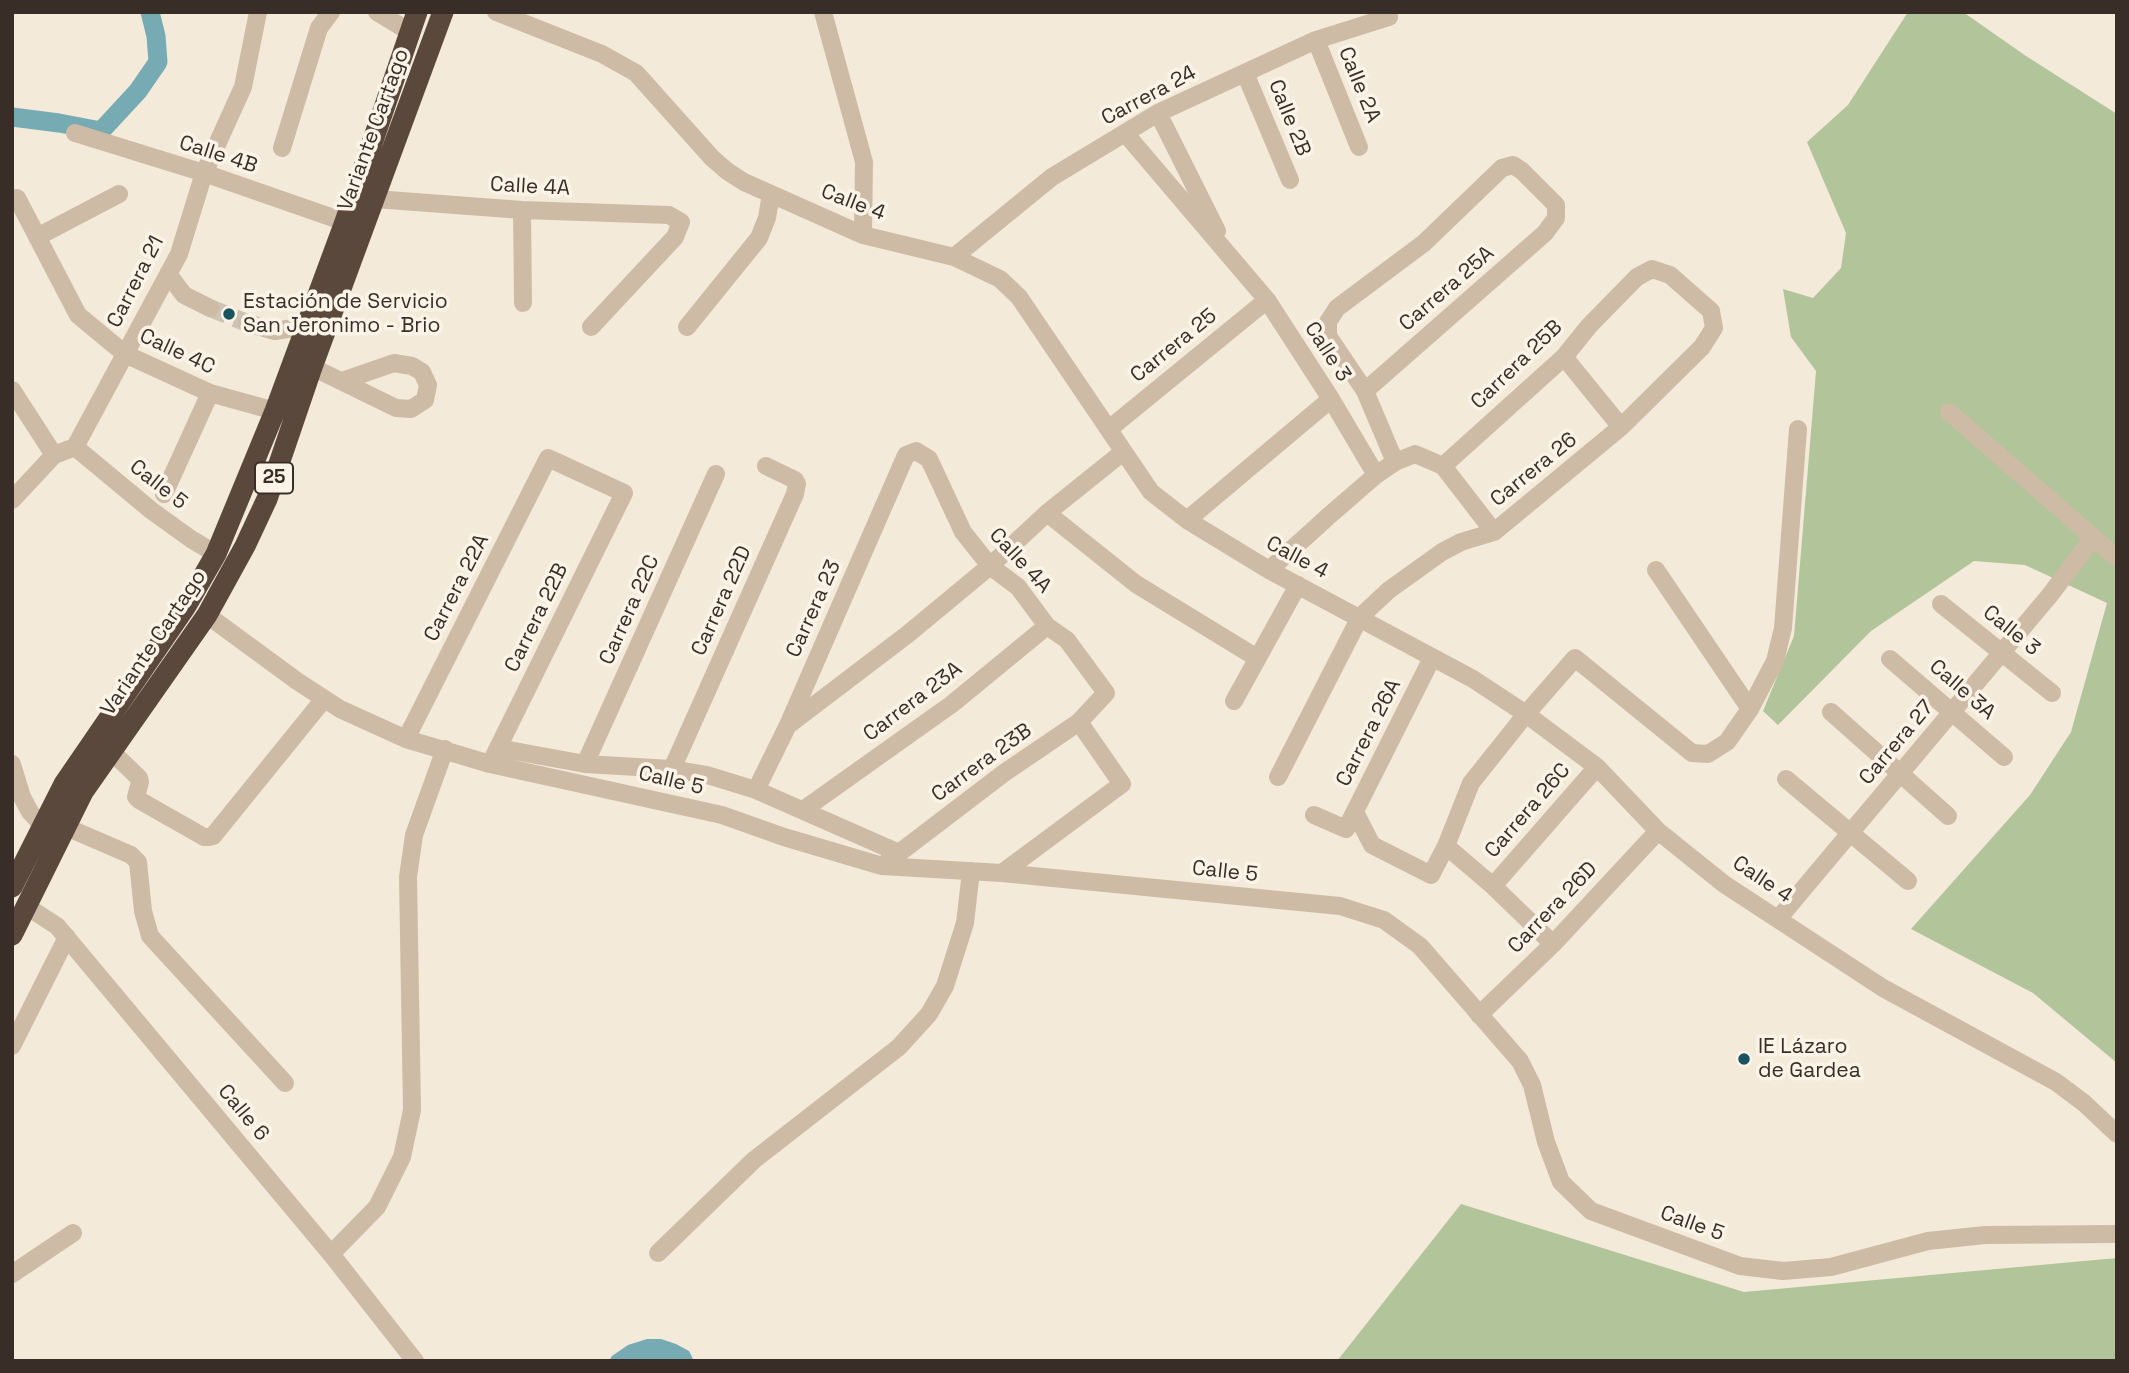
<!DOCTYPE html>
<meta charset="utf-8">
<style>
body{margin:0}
#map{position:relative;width:2129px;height:1373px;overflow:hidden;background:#f4eada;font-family:"Space Grotesk",sans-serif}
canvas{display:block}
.frame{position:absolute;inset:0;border:14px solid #382e27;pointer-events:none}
</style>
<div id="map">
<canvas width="2129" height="1373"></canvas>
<div class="frame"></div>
</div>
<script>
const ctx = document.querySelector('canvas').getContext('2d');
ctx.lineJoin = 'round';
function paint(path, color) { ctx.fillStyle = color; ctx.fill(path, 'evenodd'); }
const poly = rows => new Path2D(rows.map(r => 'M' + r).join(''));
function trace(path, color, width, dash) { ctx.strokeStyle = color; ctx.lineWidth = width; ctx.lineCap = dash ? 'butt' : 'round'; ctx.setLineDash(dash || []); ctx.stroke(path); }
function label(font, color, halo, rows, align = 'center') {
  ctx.font = font + ' "Space Grotesk",sans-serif'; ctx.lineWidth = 7; ctx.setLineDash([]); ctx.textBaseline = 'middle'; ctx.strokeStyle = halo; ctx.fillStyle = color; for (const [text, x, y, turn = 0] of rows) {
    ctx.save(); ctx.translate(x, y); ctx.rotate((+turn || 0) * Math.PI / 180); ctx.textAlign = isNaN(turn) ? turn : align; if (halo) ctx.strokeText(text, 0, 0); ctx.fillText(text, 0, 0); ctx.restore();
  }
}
const green = poly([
 [1908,12,1963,12,2026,56,2117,114,2117,1063,2033,993,1911,929,2030,795,2071,732,2107,603,2025,565,1974,561,1871,631,1778,725,1763,711,1794,636,1816,371,1791,337,1783,289,1813,298,1841,268,1846,233,1807,142,1848,105],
 [1461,1204,1744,1292,2117,1258,2117,1361,1337,1361]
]);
const water = poly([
 [647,1339,661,1339,676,1344,689,1351,694,1361,609,1361,612,1356,628,1345]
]);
const canal = poly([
 [12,117,59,123,101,131,138,91,158,62,156,36,150,12]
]);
const minorTunnel = poly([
 [210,308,247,323]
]);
const minor = poly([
 [377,12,410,32],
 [496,12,602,54,636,73,712,158,727,171,744,182,863,235,954,257,1000,279,1019,297,1151,492,1187,520,1269,570,1473,679,1526,714,1597,767,1658,831,1724,884,1883,988,2056,1082,2084,1103,2117,1134],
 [823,12,864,162,863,235],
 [1316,40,1359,147],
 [1245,73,1290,180],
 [1158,113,1217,231],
 [75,133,204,173,345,222],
 [1125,133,1267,300,1331,399,1376,475],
 [282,148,319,28,331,12],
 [17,198,78,315,125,354,210,393,275,411],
 [375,199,522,210,669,215,681,222,675,237,591,327],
 [522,210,523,303],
 [37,237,119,194],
 [954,257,1052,177,1158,113,1316,40,1389,17],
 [168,274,184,295,210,308],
 [247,323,275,331,306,326],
 [687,327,759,238,767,218,771,194],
 [1564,357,1621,427],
 [312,367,396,408,411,409,425,400,428,385,422,372,412,366,394,363,342,381],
 [12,390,54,455],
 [1365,391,1545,233,1556,218,1556,205,1522,171,1513,165,1502,168,1424,243,1337,308,1328,322,1328,336,1365,391,1395,462],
 [1949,412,2117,558],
 [1109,429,1267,300],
 [75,447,152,511,191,539,216,554],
 [1443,466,1494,532],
 [164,494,210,393],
 [12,500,54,455,75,447,179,254,204,173,243,87,258,12],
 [1047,513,1136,584,1257,658],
 [1187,520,1331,399],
 [1269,570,1331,514,1376,475,1395,462,1415,454,1443,466],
 [1656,570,1750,709],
 [1941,604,2052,693],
 [207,615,297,681,340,709,406,739,490,764,722,815,784,837,882,866,1002,873,1340,906,1384,920,1420,946,1520,1061,1532,1085,1546,1142,1561,1182,1591,1211,1740,1266,1783,1271,1831,1267,1928,1241,1985,1235,2117,1234],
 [1890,659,2004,757],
 [1234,701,1298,585],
 [1831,712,1948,816],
 [791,723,908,634,990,566,1047,513,1123,452],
 [406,739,548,458,624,493,490,764],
 [498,748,585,764,672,769,707,775,756,790,899,853],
 [111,751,139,778,140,782,136,797,139,800,204,837,209,837,213,836,324,699],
 [12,764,22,797,30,812,43,826],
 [585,764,716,474],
 [672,769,795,494,797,484,795,480,766,466],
 [1278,777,1360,617,1389,590,1442,552,1461,542,1494,532,1621,427,1702,347,1714,328,1711,311,1670,275,1652,269,1637,277,1589,326,1564,357,1443,466],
 [1786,779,1908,881],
 [756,790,788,725,906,455,916,451,929,459,963,532,990,566,1018,587,1047,626,1067,640,1106,693,1079,722,1004,773,882,866],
 [803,810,952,704,1047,626],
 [1355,812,1372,845,1431,875,1446,846,1471,783,1526,714,1575,658,1692,753,1708,754,1727,742,1750,709,1775,661,1783,628,1798,429],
 [1314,815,1346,829,1432,658],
 [66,827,131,855,138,862,143,911,150,936,285,1083],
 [1446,846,1493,886,1553,944],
 [1002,873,1122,784,1079,722],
 [1493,886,1597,767],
 [26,906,57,926,331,1254,415,1361],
 [1778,919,2050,595,2093,538],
 [1479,1015,1553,944,1658,831],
 [12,1046,67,937],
 [658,1253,754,1160,899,1047,929,1014,945,986,965,923,971,871],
 [331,1254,377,1207,402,1157,412,1110,408,877,414,835,445,749],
 [12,1274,73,1233]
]);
const highway = poly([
 [12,887,64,784,186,606,216,554,275,411,345,222,417,12],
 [12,935,83,792,207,615,245,546,267,499,312,367,443,12]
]);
const markers = [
 [229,314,7,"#19535d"],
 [1744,1059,7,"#19535d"]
];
const shields = [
 [274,478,38]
];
const shieldNames = [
 ["25",274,478]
];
const streetNames = [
 ["Calle 2A",1359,85,68],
 ["Carrera 24",1149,96,-28],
 ["Calle 2B",1289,118,68],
 ["Variante Cartago",374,130,-70],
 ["Calle 4B",218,155,18],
 ["Calle 4A",530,187,3],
 ["Calle 4",853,203,21],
 ["Carrera 21",136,282,-63],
 ["Carrera 25A",1447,289,-41],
 ["Carrera 25",1174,346,-39],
 ["Calle 4C",177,352,25],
 ["Calle 3",1327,352,57],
 ["Carrera 25B",1517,365,-44],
 ["Carrera 26",1534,470,-39],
 ["Calle 5",158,485,38],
 ["Calle 4",1297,558,28],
 ["Calle 4A",1020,561,47],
 ["Carrera 22A",457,588,-63],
 ["Carrera 22D",722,601,-66],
 ["Carrera 23",814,609,-66],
 ["Carrera 22C",630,610,-66],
 ["Carrera 22B",537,618,-64],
 ["Calle 3",2011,631,39],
 ["Variante Cartago",154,643,-56],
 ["Calle 3A",1962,690,41],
 ["Carrera 23A",913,702,-37],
 ["Carrera 26A",1369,733,-63],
 ["Carrera 27",1897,743,-50],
 ["Carrera 23B",982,763,-36],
 ["Calle 5",671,781,13],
 ["Carrera 26C",1528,811,-49],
 ["Calle 5",1225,872,6],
 ["Calle 4",1762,880,34],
 ["Carrera 26D",1553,908,-46],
 ["Calle 6",243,1113,50],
 ["Calle 5",1692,1224,20]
];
const poiNames = [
 ["Estación de Servicio",243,302],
 ["San Jeronimo - Brio",243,326],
 ["IE Lázaro",1758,1047],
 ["de Gardea",1758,1071]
];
paint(green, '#b2c499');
paint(water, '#76abb3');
trace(canal, '#76abb3', 19);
trace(minorTunnel, '#cec4b6', 18, [18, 9]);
trace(minor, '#cdbba5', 18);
trace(highway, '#5a483d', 21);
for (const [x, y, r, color] of markers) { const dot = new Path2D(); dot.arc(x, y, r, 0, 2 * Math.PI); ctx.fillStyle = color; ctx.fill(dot); trace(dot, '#fbf3e7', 2.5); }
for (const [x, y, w] of shields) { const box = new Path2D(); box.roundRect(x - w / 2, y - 15.5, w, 31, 5); ctx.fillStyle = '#fbf3e7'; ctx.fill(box); trace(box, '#382e27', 2); }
label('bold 19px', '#382e27', null, shieldNames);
label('21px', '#382e27', '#fbf3e7', streetNames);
label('21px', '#382e27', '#fbf3e7', poiNames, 'left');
</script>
